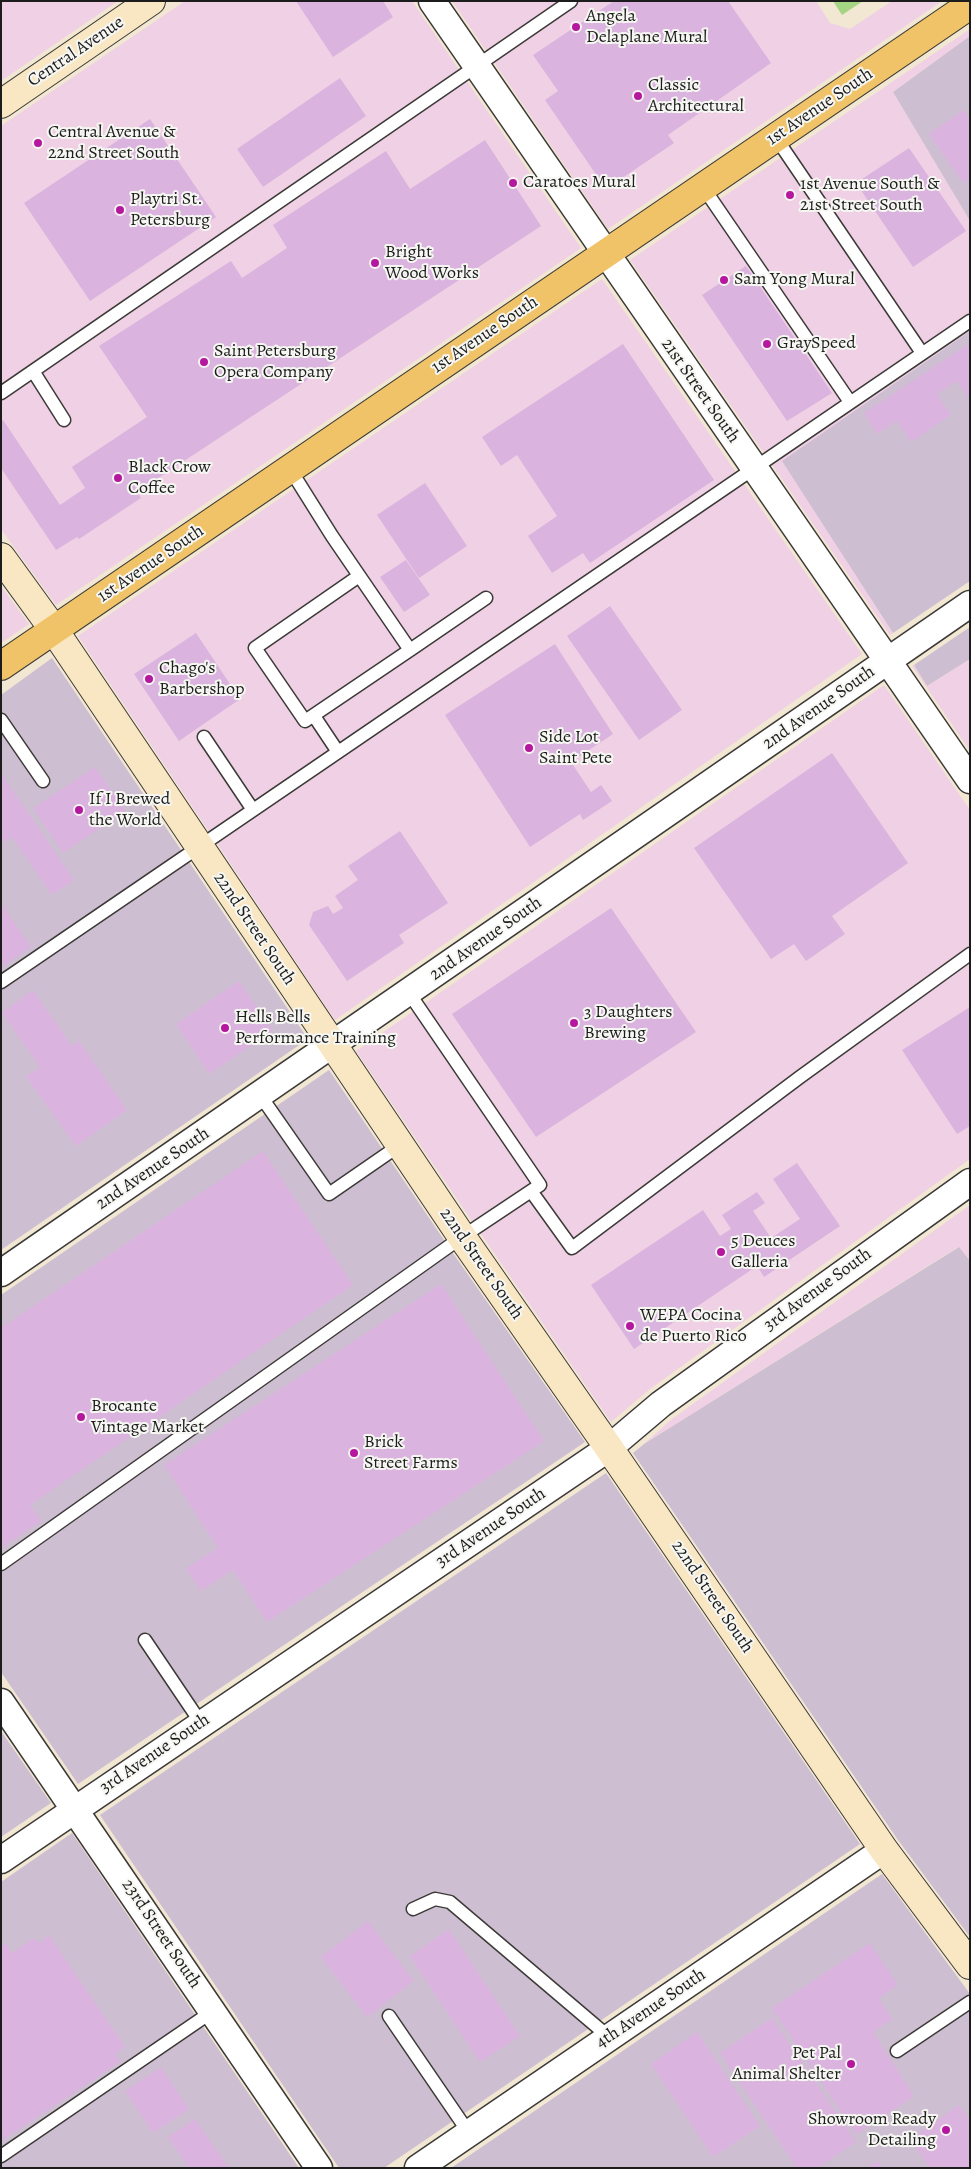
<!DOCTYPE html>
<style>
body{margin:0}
#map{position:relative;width:971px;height:2169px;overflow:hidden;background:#f1e7d2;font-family:Alegreya,serif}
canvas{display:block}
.frame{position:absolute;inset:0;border:2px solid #1c1c1c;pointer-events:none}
</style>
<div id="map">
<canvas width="971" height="2169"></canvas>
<div class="frame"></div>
</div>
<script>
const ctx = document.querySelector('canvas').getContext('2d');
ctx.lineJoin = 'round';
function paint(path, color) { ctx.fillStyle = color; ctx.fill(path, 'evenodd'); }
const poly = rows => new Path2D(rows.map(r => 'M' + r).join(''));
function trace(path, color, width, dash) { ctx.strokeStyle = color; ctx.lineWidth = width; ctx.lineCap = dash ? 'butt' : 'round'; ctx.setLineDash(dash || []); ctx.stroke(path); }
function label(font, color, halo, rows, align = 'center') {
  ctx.font = font + ' Alegreya,serif'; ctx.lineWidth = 4; ctx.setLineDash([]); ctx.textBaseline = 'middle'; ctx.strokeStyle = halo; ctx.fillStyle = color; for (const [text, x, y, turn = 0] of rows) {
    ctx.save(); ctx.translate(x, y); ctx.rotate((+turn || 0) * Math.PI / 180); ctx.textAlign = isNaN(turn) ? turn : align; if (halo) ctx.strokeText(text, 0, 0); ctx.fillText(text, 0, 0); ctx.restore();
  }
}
const built = poly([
 [1,1,118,1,1,81],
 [185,1,412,1,581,248,56,605,1,529,1,126],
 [452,1,816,1,830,23,850,29,892,1,942,1,608,229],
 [970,29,970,36,893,92,970,221,970,331,783,461,893,633,890,635,630,260],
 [602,279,862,654,335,1020,78,636],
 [1,586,29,624,1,643],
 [970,659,970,751,912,666,914,665,927,686],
 [884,685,970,810,970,1159,650,1389,611,1422,476,1227,356,1051],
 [970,1205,970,1261,958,1247,644,1444,672,1419]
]);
const industrial = poly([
 [970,36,970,221,893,92],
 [970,331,970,581,893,633,782,461],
 [970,627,970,659,927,686,914,665],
 [52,658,308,1039,1,1250,1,695],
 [329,1070,448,1246,585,1442,78,1784,1,1672,1,1295],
 [959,1247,970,1261,970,1937,898,1840,633,1453,644,1444],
 [606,1473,860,1844,384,2168,339,2168,100,1815],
 [1,1731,51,1803,1,1837],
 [72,1833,299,2168,1,2168,1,1882],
 [882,1874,970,1994,970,2168,451,2168]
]);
const green = poly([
 [833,1,863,1,842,15]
]);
const building = poly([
 [296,1,383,1,393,17,333,57],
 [614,1,728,1,771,63,668,135,674,143,606,189,545,100,558,91,533,55],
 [340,78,366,116,263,187,237,149],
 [964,110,970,119,970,178,963,183,929,134],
 [150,119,216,217,90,301,24,203],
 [485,140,541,226,137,492,141,498,79,539,77,537,56,550,1,468,1,421,3,420,60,505,85,488,72,467,147,417,99,346,231,261,242,278,287,248,273,225,386,151,410,189],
 [909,148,966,231,913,267,856,183],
 [746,266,832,393,787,421,702,295],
 [970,343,970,401,957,381,937,394,951,415,911,442,897,421,877,434,864,413],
 [623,344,714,480,590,563,583,553,552,573,528,536,557,516,517,455,501,466,482,437],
 [425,483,467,546,419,578,377,515],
 [406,560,430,595,404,612,380,577],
 [610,606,682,710,639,740,567,636],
 [196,633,240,699,179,741,134,674],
 [555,644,613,734,571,762,591,792,601,785,612,801,583,820,580,814,530,847,445,715],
 [832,753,908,863,832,916,845,934,806,961,794,944,771,959,694,848],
 [95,767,125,811,63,853,33,808],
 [1,773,74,880,52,895,12,837,1,844],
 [400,831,448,903,399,935,404,943,347,981,309,925,313,912,328,906,333,914,343,908,335,896,358,880,348,866],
 [1,903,31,947,1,967],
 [611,908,696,1032,536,1137,452,1014],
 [239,981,273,1031,209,1074,176,1024],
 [33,990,72,1046,79,1041,127,1110,76,1146,26,1077,40,1067,2,1013],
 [970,1007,970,1126,957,1134,902,1050],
 [263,1151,353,1285,30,1505,41,1521,1,1548,1,1328],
 [797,1163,840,1226,764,1277,757,1266,634,1349,591,1285,703,1210,720,1236,731,1229,722,1215,757,1192,765,1203,753,1211,771,1238,800,1219,773,1179],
 [441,1284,544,1441,267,1622,233,1570,201,1591,186,1568,218,1548,164,1465],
 [368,1921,414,1981,367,2017,321,1957],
 [449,1929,520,2036,480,2062,410,1956],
 [49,1935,125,2047,115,2054,120,2062,1,2141,1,1946,5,1943,12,1953,34,1938,38,1943],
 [870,1943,898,1985,879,1998,892,2019,873,2032,914,2096,856,2135,772,2008],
 [772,2018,856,2142,817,2168,797,2168,720,2053],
 [697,2032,760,2126,713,2157,651,2064],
 [161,2067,189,2109,153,2133,125,2091],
 [959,2105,970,2121,970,2168,930,2168,910,2139],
 [195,2119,229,2168,189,2168,168,2137],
 [878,2161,882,2168,867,2168]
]);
const lane = poly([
 [776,138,922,353],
 [703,187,850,402],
 [33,371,64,420],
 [1,393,571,1],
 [290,469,332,536,410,650,486,598],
 [359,576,255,648,305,721,410,650],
 [314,716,338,752],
 [1,720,43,781],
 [204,737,253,810],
 [1,982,970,321],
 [260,1095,329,1194,400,1145],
 [531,1191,572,1248,800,1077,970,954],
 [1,1564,462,1237,540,1185,409,993],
 [145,1640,201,1723],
 [413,1909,435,1899,450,1902,609,2037],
 [389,2016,469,2133],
 [897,2051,970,2002],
 [1,2156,213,2011]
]);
const street = poly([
 [432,1,970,780],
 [1,1273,970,604],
 [1,1702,319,2168],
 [1,1860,609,1448,661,1404,970,1182],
 [418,2168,884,1850]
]);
const secondary = poly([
 [1,104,151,1],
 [1,557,54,630,462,1237,609,1448,884,1850,970,1965]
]);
const primary = poly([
 [1,666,970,5]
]);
const markers = [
 [576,27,5,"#b5179e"],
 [638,96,5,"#b5179e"],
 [38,143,5,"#b5179e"],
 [513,183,5,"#b5179e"],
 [790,195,5,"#b5179e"],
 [120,210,5,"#b5179e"],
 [375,263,5,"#b5179e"],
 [724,280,5,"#b5179e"],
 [767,344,5,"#b5179e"],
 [204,362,5,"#b5179e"],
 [118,478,5,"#b5179e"],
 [149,679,5,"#b5179e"],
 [529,748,5,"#b5179e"],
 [79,810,5,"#b5179e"],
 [574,1023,5,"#b5179e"],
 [225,1028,5,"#b5179e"],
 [721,1252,5,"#b5179e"],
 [630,1326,5,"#b5179e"],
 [81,1417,5,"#b5179e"],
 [354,1453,5,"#b5179e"],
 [851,2064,5,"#b5179e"],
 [946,2130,5,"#b5179e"]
];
const poiNames = [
 ["Angela",586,17],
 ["Delaplane Mural",586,38],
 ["Classic",648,86],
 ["Architectural",648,107],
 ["Central Avenue &",48,133],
 ["22nd Street South",48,154],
 ["Caratoes Mural",523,183],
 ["1st Avenue South &",800,185],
 ["21st Street South",800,206],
 ["Playtri St.",130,200],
 ["Petersburg",130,221],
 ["Bright",385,253],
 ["Wood Works",385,274],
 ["Sam Yong Mural",734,280],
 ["GraySpeed",777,344],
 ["Saint Petersburg",214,352],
 ["Opera Company",214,373],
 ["Black Crow",128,468],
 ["Coffee",128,489],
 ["Chago's",159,669],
 ["Barbershop",159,690],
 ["Side Lot",539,738],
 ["Saint Pete",539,759],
 ["If I Brewed",89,800],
 ["the World",89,821],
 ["3 Daughters",584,1013],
 ["Brewing",584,1034],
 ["Hells Bells",235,1018],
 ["Performance Training",235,1039],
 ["5 Deuces",731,1242],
 ["Galleria",731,1263],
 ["WEPA Cocina",640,1316],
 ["de Puerto Rico",640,1337],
 ["Brocante",91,1407],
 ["Vintage Market",91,1428],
 ["Brick",364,1443],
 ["Street Farms",364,1464],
 ["Pet Pal",841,2054,"right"],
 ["Animal Shelter",841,2075,"right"],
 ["Showroom Ready",936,2120,"right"],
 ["Detailing",936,2141,"right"]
];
const streetNames = [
 ["Central Avenue",76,52,-34],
 ["1st Avenue South",820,107,-34],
 ["1st Avenue South",485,335,-34],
 ["21st Street South",700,391,55],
 ["1st Avenue South",151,564,-34],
 ["2nd Avenue South",819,708,-35],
 ["22nd Street South",254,929,56],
 ["2nd Avenue South",486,939,-35],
 ["2nd Avenue South",153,1169,-34],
 ["22nd Street South",481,1264,55],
 ["3rd Avenue South",818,1290,-36],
 ["3rd Avenue South",491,1528,-34],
 ["22nd Street South",712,1597,56],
 ["3rd Avenue South",155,1754,-34],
 ["23rd Street South",161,1934,56],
 ["4th Avenue South",651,2009,-34]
];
paint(built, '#f0d0e4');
paint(industrial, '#cebed1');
paint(green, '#a5d483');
paint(building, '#dab4de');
trace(lane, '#3c3a37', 15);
trace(street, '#3c3a37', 29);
trace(secondary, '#3c3a37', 30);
trace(primary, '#3c3a37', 30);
trace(lane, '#fff', 12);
trace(street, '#fff', 26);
trace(secondary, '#f9e7c3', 28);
trace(primary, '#f1c369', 28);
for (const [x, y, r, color] of markers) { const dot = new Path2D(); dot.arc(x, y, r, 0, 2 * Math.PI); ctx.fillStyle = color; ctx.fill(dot); trace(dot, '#f6f6f2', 2); }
label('18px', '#1c1c1c', '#f6f6f2', poiNames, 'left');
label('18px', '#1c1c1c', '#f6f6f2', streetNames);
</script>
